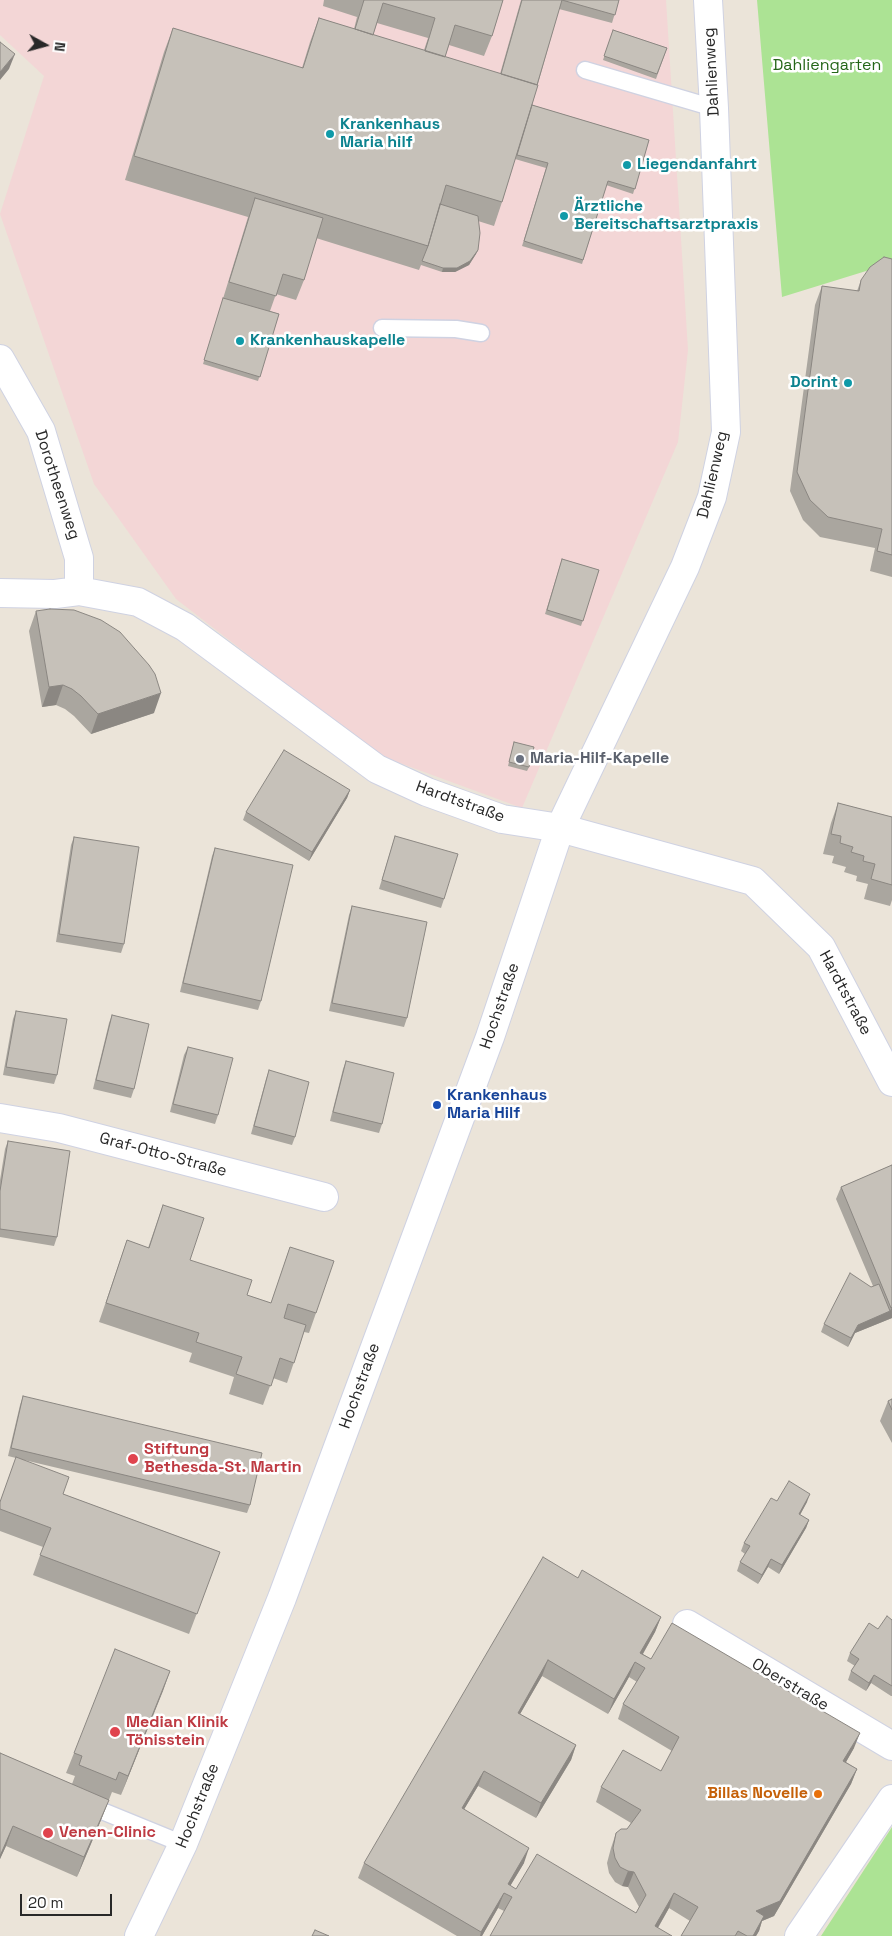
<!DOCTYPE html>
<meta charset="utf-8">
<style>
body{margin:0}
#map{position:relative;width:892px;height:1936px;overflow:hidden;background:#ebe4d9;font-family:"Space Grotesk",sans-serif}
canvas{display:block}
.north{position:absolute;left:20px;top:20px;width:50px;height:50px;-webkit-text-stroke:4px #fff;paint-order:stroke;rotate:97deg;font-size:14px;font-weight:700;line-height:20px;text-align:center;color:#282828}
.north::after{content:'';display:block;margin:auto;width:18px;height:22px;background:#282828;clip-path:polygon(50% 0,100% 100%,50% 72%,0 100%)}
.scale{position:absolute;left:20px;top:1894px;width:92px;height:22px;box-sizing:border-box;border:2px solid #282828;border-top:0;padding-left:6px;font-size:15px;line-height:18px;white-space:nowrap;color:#282828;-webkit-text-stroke:4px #fff;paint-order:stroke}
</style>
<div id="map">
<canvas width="892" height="1936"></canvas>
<div class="north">N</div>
<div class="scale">20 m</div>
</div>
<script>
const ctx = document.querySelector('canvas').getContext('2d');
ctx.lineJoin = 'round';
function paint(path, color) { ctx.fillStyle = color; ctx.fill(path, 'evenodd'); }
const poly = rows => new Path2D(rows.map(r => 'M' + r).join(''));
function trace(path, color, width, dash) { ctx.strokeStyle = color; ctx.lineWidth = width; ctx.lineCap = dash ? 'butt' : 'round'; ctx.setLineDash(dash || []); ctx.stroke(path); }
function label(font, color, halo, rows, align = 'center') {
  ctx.font = font + ' "Space Grotesk",sans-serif'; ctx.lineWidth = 5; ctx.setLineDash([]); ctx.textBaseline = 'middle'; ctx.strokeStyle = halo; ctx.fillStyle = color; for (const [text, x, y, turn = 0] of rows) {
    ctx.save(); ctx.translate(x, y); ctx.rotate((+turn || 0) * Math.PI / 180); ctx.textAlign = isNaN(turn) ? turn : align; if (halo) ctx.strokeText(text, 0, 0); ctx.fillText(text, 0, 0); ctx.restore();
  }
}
const medical = poly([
 [0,0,666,0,688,350,678,442,522,808,378,755,176,599,94,484,0,214,44,76,0,35]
]);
const green = poly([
 [757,0,892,0,892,263,782,297],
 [892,1827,892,1936,821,1936]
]);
const service = poly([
 [585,70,714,108],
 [382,328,456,329,481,333],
 [85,1804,183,1844]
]);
const minor = poly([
 [0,359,41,431,79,558,79,591],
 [0,593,55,594,79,591,138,602,185,627,377,769,427,792,502,819,560,828,753,881,821,947,892,1082],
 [0,1118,59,1128,324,1197],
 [687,1624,892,1746],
 [799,1936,892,1799]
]);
const tertiary = poly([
 [139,1936,183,1844,282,1598,490,1037,560,828,685,567,712,497,726,432,714,108,708,0]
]);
const wall = poly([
 [324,0,503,0,492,36,484,56,449,45,445,57,500,74,521,0,619,0,612,23,559,9,532,105,649,140,633,194,606,185,582,264,522,246,546,168,515,159,502,202,494,226,478,221,478,250,476,254,469,265,455,272,442,272,421,265,419,270,316,238,304,280,296,300,276,294,270,311,279,314,258,381,203,364,248,217,125,180,164,52,173,28,302,68,310,42,319,18,354,29,357,17,323,6],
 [377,23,428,38,424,50,373,35],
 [613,30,667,48,656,79,603,60],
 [892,259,892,577,870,571,875,548,820,537,803,520,790,491,815,305,822,286,857,291,861,280],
 [562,559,599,570,581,626,545,614],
 [36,611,154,713,91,734,74,716,65,709,56,705,42,707,29,631],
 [514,742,529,767,527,771,508,766],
 [350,790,347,798,309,861,243,820,246,812],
 [838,803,892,817,892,900,890,906,864,899,868,884,856,881,857,876,844,872,846,867,832,863,834,856,823,854,831,823],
 [395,836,444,899,441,908,379,889],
 [74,837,124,944,121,953,56,942,71,845],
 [215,848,261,1001,258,1010,180,992,212,856],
 [352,906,407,1018,404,1027,329,1011,349,915],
 [16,1011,57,1075,54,1084,3,1075,13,1019],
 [112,1015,134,1089,131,1098,93,1089,109,1023],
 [188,1047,218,1115,215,1124,170,1112,184,1055],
 [346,1061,382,1124,379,1133,330,1121,343,1069],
 [269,1070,295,1137,292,1145,251,1134,266,1079],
 [8,1141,57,1237,54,1246,0,1237,0,1180,5,1149],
 [892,1165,892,1318,855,1333,848,1347,821,1332,824,1324,873,1286,836,1199,841,1187],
 [163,1205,190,1260,247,1295,271,1303,290,1247,316,1313,309,1333,304,1332,287,1383,273,1378,263,1405,229,1394,234,1377,189,1362,192,1353,99,1322,127,1240,148,1248],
 [23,1396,250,1505,247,1513,24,1460,63,1494,220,1552,189,1634,33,1575,43,1547,0,1531,0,1502,16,1458,8,1456,20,1405],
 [892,1399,892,1443,880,1421,888,1401],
 [777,1501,807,1502,800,1515,809,1520,806,1528,779,1574,768,1567,758,1584,737,1571,740,1562,745,1554,741,1551,744,1543],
 [578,1578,661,1617,655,1632,643,1654,651,1659,854,1748,846,1762,857,1769,851,1784,774,1916,762,1921,759,1931,756,1936,681,1936,690,1921,669,1908,658,1928,504,1911,498,1908,482,1936,457,1936,358,1878,364,1863],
 [542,1676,608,1714,629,1677,637,1682,623,1704,618,1719,672,1751,661,1771,601,1787,596,1802,631,1823,627,1829,616,1833,611,1848,607,1863,609,1873,615,1882,622,1886,628,1887,639,1907,636,1913,516,1889,510,1886,524,1863,464,1809,478,1786,536,1818,571,1760,576,1745,520,1714],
 [892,1620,892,1696,891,1696,871,1683,866,1691,848,1680,851,1671,855,1666,847,1661,850,1653,878,1629],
 [170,1671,121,1795,112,1792,101,1820,77,1877,6,1846,0,1859,0,1753,72,1784,75,1776,66,1773,74,1753]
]);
const shadedWall = poly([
 [15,54,9,69,0,80,0,72],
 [478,250,476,254,469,265,455,272,442,272,443,268],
 [63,685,56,705,42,707,49,687],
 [161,693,154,713,91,734,98,714],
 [350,790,347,798,309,861,312,852],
 [892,1307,892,1318,855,1333,848,1347,851,1338,858,1325,890,1311],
 [810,1494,807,1502,796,1522,799,1514],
 [809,1520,806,1528,779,1574,782,1565],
 [771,1559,768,1567,758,1584,762,1575],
 [661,1617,655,1632,637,1664,640,1653],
 [548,1660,542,1676,512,1728,518,1713],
 [635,1662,629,1677,608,1714,614,1699],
 [170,1671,163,1691,121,1795,128,1776],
 [874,1675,871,1683,866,1691,869,1683],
 [860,1733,854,1748,838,1776,843,1761],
 [576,1745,571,1760,536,1818,541,1803],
 [857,1769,851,1784,774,1916,762,1921,759,1931,756,1936,753,1936,756,1911],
 [484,1771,478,1786,456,1823,462,1808],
 [109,1800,101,1820,77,1877,84,1857],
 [13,1826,6,1846,0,1859,0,1856],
 [529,1848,524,1863,506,1893,508,1884],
 [628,1871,634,1872,628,1887,622,1886],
 [504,1893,498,1908,482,1936,480,1936,481,1932],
 [674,1893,669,1908,653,1936,655,1926]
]);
const building = poly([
 [364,0,503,0,492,36,455,25,445,57,425,51,435,18,383,3,373,35,355,29,364,0],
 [522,0,562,0,537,85,501,74,522,0],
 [562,0,619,0,615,15,562,0],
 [319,18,538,85,502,202,446,185,428,246,134,156,173,28,303,68,319,18],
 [613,30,667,48,657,74,604,56,613,30],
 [0,42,15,54,0,72,0,42],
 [532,105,649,140,635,189,608,181,583,260,524,241,548,163,517,155,532,105],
 [255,198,323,218,304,280,283,274,276,296,229,282,255,198],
 [440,204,478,216,480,233,478,250,470,261,457,268,443,268,422,261,428,246,440,204],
 [884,257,892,259,892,555,877,551,882,529,828,517,810,500,797,472,822,286,859,291,861,280,870,267,884,257],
 [223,298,279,314,260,377,204,360,223,298],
 [562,559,599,570,583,621,547,610,562,559],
 [50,609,74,610,101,620,120,632,149,665,155,674,161,693,98,714,81,696,72,689,63,685,49,687,36,611,50,609],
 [514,742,534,747,529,767,509,762,514,742],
 [284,750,350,790,312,852,246,812,284,750],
 [838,803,892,817,892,885,871,879,875,864,863,861,864,856,851,852,853,847,840,843,841,836,831,834,838,803],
 [395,836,458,854,444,899,382,880,395,836],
 [74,837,139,847,124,944,59,934,74,837],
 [215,848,293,865,261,1001,183,983,215,848],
 [352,906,427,922,407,1018,332,1003,352,906],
 [16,1011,67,1019,57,1075,6,1067,16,1011],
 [112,1015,149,1024,134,1089,96,1080,112,1015],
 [188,1047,233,1058,218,1115,173,1104,188,1047],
 [346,1061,394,1073,382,1124,333,1112,346,1061],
 [269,1070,309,1082,295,1137,254,1126,269,1070],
 [8,1141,70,1151,57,1237,0,1229,0,1191,8,1141],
 [892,1165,892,1307,891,1308,841,1187,892,1165],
 [163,1205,204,1218,190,1260,252,1280,247,1295,271,1303,290,1247,334,1261,316,1313,288,1304,284,1318,306,1325,294,1363,280,1358,271,1386,236,1374,242,1357,196,1342,199,1333,106,1303,127,1240,149,1248,163,1205],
 [850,1273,871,1287,879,1284,890,1311,858,1325,851,1338,824,1324,850,1273],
 [23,1396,262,1453,250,1505,11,1448,23,1396],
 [892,1399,892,1410,888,1401,892,1399],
 [16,1457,69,1477,63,1494,220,1552,197,1614,40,1555,51,1528,0,1509,0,1502,16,1457],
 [789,1481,810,1494,799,1514,809,1520,782,1565,771,1559,762,1575,740,1562,750,1546,744,1543,771,1498,777,1501,789,1481],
 [543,1557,578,1578,582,1570,661,1617,640,1653,651,1659,672,1623,860,1733,843,1761,857,1769,780,1901,756,1911,764,1916,753,1936,747,1936,738,1931,735,1936,681,1936,698,1907,674,1893,655,1926,672,1936,490,1936,512,1897,504,1893,481,1932,364,1863,543,1557],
 [548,1660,614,1699,635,1662,645,1668,623,1704,679,1737,661,1771,623,1750,601,1787,641,1810,627,1829,621,1829,616,1833,613,1848,615,1858,620,1867,628,1871,634,1872,646,1895,636,1913,537,1854,516,1889,508,1884,529,1848,462,1808,484,1771,541,1803,576,1745,518,1713,548,1660],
 [887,1616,892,1620,892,1686,874,1675,869,1683,851,1671,859,1659,850,1653,869,1623,878,1629,887,1616],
 [115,1649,170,1671,128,1776,119,1772,116,1780,79,1765,82,1756,74,1753,115,1649],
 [0,1753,109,1800,84,1857,13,1826,0,1856,0,1753],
 [315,1930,329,1936,312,1936,315,1930]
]);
const markers = [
 [330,134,5,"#0f9aa8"],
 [627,165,5,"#0f9aa8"],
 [564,216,5,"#0f9aa8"],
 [240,341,5,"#0f9aa8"],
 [848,383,5,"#0f9aa8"],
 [520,759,5,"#6b7280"],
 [437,1105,5,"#1a4fb4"],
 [133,1459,6,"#e0444e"],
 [115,1732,6,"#e0444e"],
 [818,1794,5,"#e8710a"],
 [48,1833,6,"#e0444e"]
];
const parkNames = [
 ["Dahliengarten",827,66]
];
const streetNames = [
 ["Dahlienweg",712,72,-93],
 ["Dahlienweg",713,475,-77],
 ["Dorotheenweg",57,485,72],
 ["Hardtstraße",460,802,20],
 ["Hardtstraße",845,993,62],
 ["Hochstraße",500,1006,-71],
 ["Graf-Otto-Straße",163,1155,15],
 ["Hochstraße",360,1386,-70],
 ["Oberstraße",790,1685,31],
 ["Hochstraße",198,1806,-68]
];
const cultureNames = [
 ["Krankenhaus",340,125],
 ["Maria hilf",340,143],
 ["Liegendanfahrt",637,165],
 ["Ärztliche",574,207],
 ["Bereitschaftsarztpraxis",574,225],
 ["Krankenhauskapelle",250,341],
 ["Dorint",838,383,"right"]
];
const worshipNames = [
 ["Maria-Hilf-Kapelle",530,759]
];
const transitNames = [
 ["Krankenhaus",447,1096],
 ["Maria Hilf",447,1114]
];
const healthNames = [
 ["Stiftung",144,1450],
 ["Bethesda-St. Martin",144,1468],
 ["Median Klinik",126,1723],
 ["Tönisstein",126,1741],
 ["Venen-Clinic",59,1833]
];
const foodNames = [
 ["Billas Novelle",808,1794]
];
paint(medical, '#f3d6d6');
paint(green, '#ace394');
trace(service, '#cfd2e2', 19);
trace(minor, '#cfd2e2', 30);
trace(tertiary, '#cfd2e2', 30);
trace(service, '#fff', 16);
trace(minor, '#fff', 28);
trace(tertiary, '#fff', 28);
paint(wall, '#aaa69f');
paint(shadedWall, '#8b8782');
paint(building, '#c6c1b9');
trace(building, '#8b8782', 1);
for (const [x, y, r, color] of markers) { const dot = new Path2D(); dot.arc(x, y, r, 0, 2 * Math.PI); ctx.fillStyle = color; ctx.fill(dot); trace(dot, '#fff', 2); }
label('16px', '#256618', '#fff', parkNames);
label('16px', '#282828', '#fff', streetNames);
label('bold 16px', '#0d838f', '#fff', cultureNames, 'left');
label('bold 16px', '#5b616d', '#fff', worshipNames, 'left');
label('bold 16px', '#164399', '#fff', transitNames, 'left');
label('bold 16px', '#be3a42', '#fff', healthNames, 'left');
label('bold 16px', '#c56008', '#fff', foodNames, 'right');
</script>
